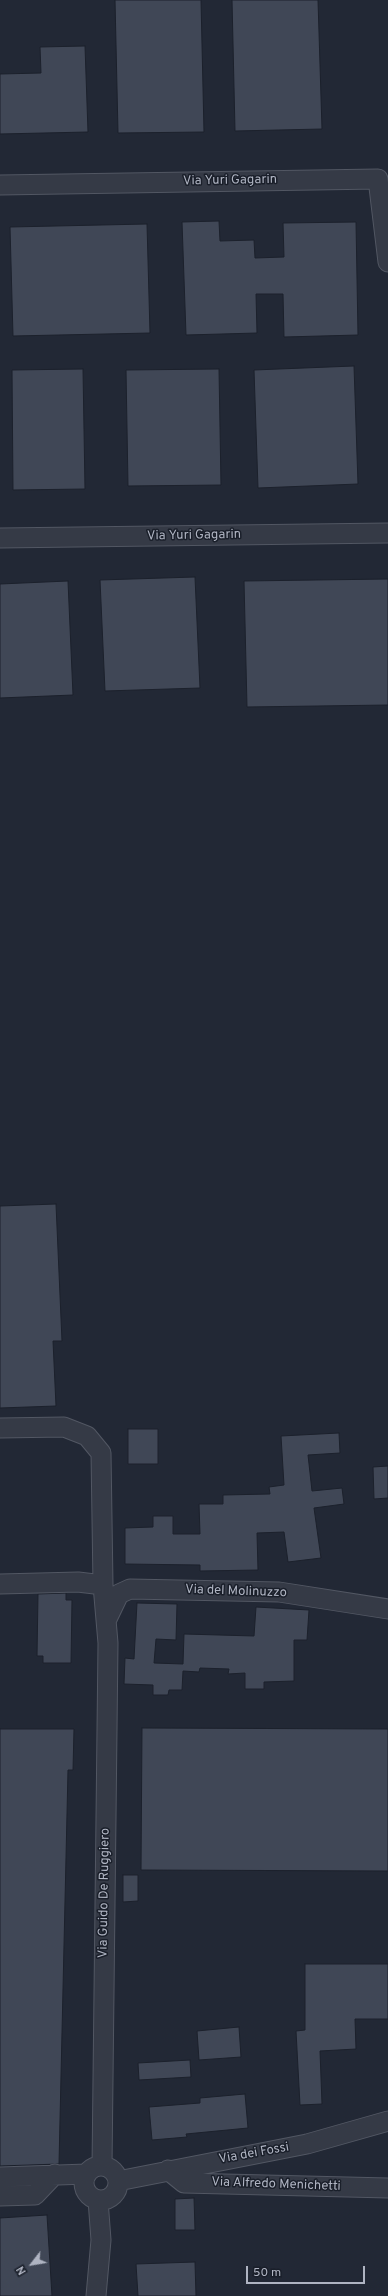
<!DOCTYPE html>
<style>
body{margin:0}
#map{position:relative;width:388px;height:2296px;overflow:hidden;background:#222835;font-family:Overpass,sans-serif}
canvas{display:block}
.north{position:absolute;left:12px;top:2244px;width:40px;height:40px;-webkit-text-stroke:3px #1a1f2a;paint-order:stroke;rotate:239deg;font-size:11px;font-weight:700;line-height:16px;text-align:center;color:#afb4c2}
.north::after{content:'';display:block;margin:auto;width:14px;height:18px;background:#afb4c2;clip-path:polygon(50% 0,100% 100%,50% 72%,0 100%)}
.scale{position:absolute;left:246px;top:2266px;width:119px;height:18px;box-sizing:border-box;border:2px solid #afb4c2;border-top:0;padding-left:5px;font-size:12px;line-height:14px;white-space:nowrap;color:#afb4c2;-webkit-text-stroke:3px #1a1f2a;paint-order:stroke}
</style>
<div id="map">
<canvas width="388" height="2296"></canvas>
<div class="north">N</div>
<div class="scale">50 m</div>
</div>
<script>
const ctx = document.querySelector('canvas').getContext('2d');
ctx.lineJoin = 'round';
function paint(path, color) { ctx.fillStyle = color; ctx.fill(path, 'evenodd'); }
const poly = rows => new Path2D(rows.map(r => 'M' + r).join(''));
function trace(path, color, width, dash) { ctx.strokeStyle = color; ctx.lineWidth = width; ctx.lineCap = dash ? 'butt' : 'round'; ctx.setLineDash(dash || []); ctx.stroke(path); }
function label(font, color, halo, rows, align = 'center') {
  ctx.font = font + ' Overpass,sans-serif'; ctx.lineWidth = 3; ctx.setLineDash([]); ctx.textBaseline = 'middle'; ctx.strokeStyle = halo; ctx.fillStyle = color; for (const [text, x, y, turn = 0] of rows) {
    ctx.save(); ctx.translate(x, y); ctx.rotate((+turn || 0) * Math.PI / 180); ctx.textAlign = isNaN(turn) ? turn : align; if (halo) ctx.strokeText(text, 0, 0); ctx.fillText(text, 0, 0); ctx.restore();
  }
}
const building = poly([
 [115,0,201,0,204,132,118,133,115,0],
 [232,0,318,0,322,129,235,131,232,0],
 [85,46,88,132,0,134,0,74,41,73,40,47,85,46],
 [219,221,220,241,254,240,255,258,284,257,283,223,356,222,358,335,284,337,283,294,256,294,257,333,186,335,182,222,219,221],
 [147,224,150,333,13,336,10,227,147,224],
 [354,366,358,484,258,488,254,370,354,366],
 [83,369,85,489,13,490,12,370,83,369],
 [219,369,221,485,128,486,126,370,219,369],
 [195,577,200,688,105,691,100,580,195,577],
 [388,579,388,705,247,707,244,581,388,579],
 [68,581,73,695,0,698,0,584,68,581],
 [56,1204,62,1341,53,1341,56,1406,0,1408,0,1206,56,1204],
 [128,1429,158,1429,158,1464,128,1464,128,1429],
 [339,1433,340,1453,308,1455,312,1491,342,1488,344,1504,314,1508,321,1558,288,1562,284,1532,257,1533,258,1570,200,1571,200,1565,125,1564,125,1528,153,1527,153,1516,173,1516,173,1534,200,1534,199,1504,223,1504,223,1495,270,1494,269,1487,284,1485,281,1436,339,1433],
 [388,1466,388,1498,374,1499,373,1467,388,1466],
 [66,1593,66,1600,72,1600,71,1663,43,1663,43,1656,37,1656,38,1594,66,1593],
 [137,1603,177,1604,176,1640,156,1639,154,1663,183,1664,184,1634,254,1636,256,1607,309,1610,307,1640,294,1640,294,1681,264,1682,264,1689,245,1689,245,1673,228,1674,229,1669,200,1668,199,1672,183,1671,182,1690,169,1690,168,1695,153,1695,153,1685,124,1684,125,1658,134,1659,137,1603],
 [142,1728,388,1729,388,1871,141,1870,142,1728],
 [0,1729,74,1729,73,1770,68,1770,59,2164,0,2166,0,1729],
 [123,1875,138,1875,138,1901,123,1902,123,1875],
 [305,1964,388,1964,388,2019,355,2019,356,2049,320,2051,322,2104,300,2105,296,2031,305,2030,305,1964],
 [239,2027,241,2057,199,2060,197,2031,239,2027],
 [190,2060,191,2077,139,2080,138,2063,190,2060],
 [245,2094,248,2128,186,2134,187,2137,152,2140,149,2107,200,2103,200,2098,245,2094],
 [194,2198,195,2230,175,2230,175,2199,194,2198],
 [47,2215,52,2296,0,2296,0,2218,47,2215],
 [195,2262,196,2296,138,2296,136,2264,195,2262]
]);
const minor = poly([
 [0,185,378,179,388,262],
 [0,538,388,533],
 [0,1428,64,1427,87,1436,101,1453,103,1585,108,1643,102,2166],
 [0,1584,78,1582,103,1585],
 [107,1619,119,1594,130,1589,279,1592,388,1609],
 '84 2183a17 17 0 1 1 34 0a17 17 0 1 1-34 0Z',
 [168,2170,184,2183,388,2188],
 [0,2177,87,2174],
 [118,2181,307,2144,388,2121],
 [0,2196,35,2195,55,2174],
 [96,2296,101,2240,98,2200]
]);
const streetNames = [
 ["Via Yuri Gagarin",230,181,-1],
 ["Via Yuri Gagarin",194,536,-1],
 ["Via del Molinuzzo",236,1592,2],
 ["Via Guido De Ruggiero",105,1893,-89],
 ["Via dei Fossi",254,2154,-10],
 ["Via Alfredo Menichetti",276,2185,2]
];
paint(building, '#404756');
trace(building, '#1c212c', 1);
trace(minor, '#525763', 21);
trace(minor, '#353a46', 19);
label('13px', '#afb4c2', '#1a1f2a', streetNames);
</script>
